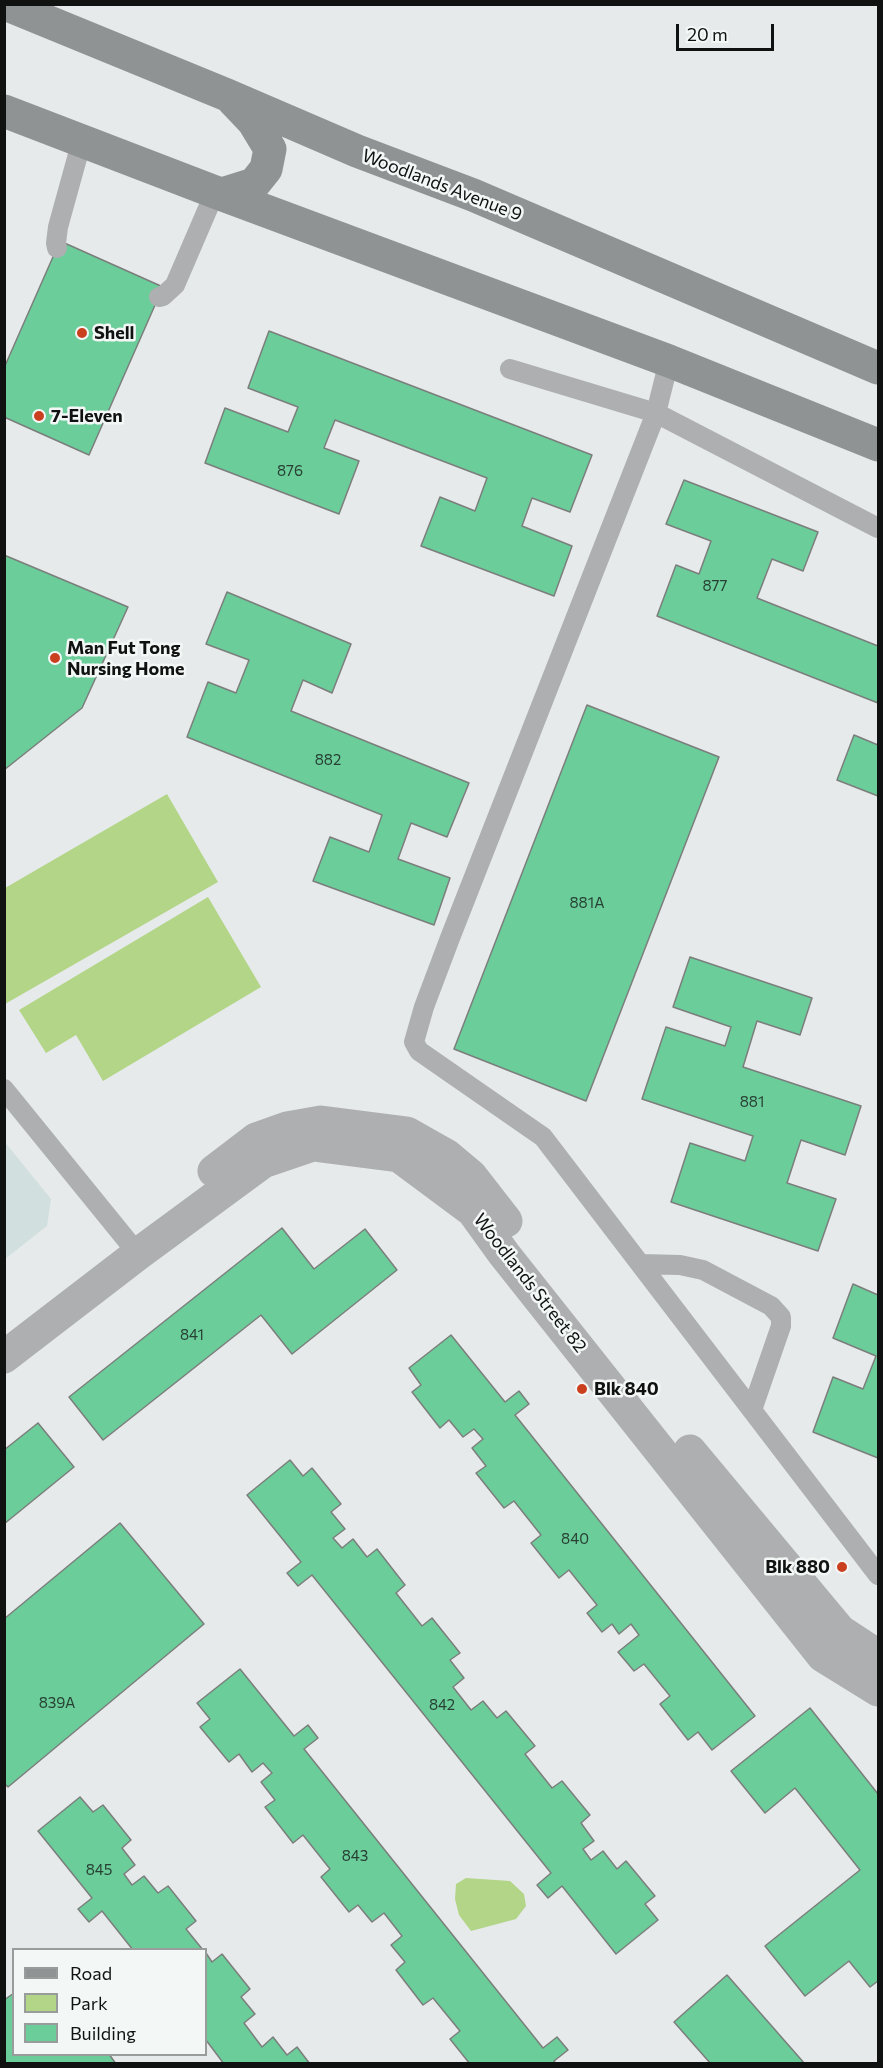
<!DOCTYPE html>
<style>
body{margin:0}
#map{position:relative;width:883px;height:2068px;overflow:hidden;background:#e6eaea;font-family:Commissioner,sans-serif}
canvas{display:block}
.frame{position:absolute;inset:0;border:6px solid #101111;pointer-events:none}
.legend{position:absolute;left:12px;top:1948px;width:195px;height:108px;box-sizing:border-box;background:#f3f8f7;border:2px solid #989c9b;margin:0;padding:8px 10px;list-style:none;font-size:18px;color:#101111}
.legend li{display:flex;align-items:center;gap:12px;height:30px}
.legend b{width:30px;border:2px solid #989c9b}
.scale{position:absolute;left:676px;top:24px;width:98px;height:27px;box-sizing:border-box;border:3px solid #101111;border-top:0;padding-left:8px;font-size:18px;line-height:21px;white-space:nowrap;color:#101111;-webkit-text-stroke:4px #f3f8f7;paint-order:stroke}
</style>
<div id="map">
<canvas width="883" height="2068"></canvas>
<div class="frame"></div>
<ul class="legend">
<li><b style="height:8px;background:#909394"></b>Road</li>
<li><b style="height:16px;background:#b3d587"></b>Park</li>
<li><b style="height:16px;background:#6bcd9a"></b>Building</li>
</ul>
<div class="scale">20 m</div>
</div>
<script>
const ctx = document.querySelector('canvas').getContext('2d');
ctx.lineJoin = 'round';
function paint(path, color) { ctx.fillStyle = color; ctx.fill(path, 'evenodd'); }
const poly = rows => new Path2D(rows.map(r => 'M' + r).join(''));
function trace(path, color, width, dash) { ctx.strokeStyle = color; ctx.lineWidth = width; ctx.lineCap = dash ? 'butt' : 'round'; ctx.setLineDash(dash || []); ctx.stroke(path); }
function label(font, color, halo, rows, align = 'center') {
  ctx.font = font + ' Commissioner,sans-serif'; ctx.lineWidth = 5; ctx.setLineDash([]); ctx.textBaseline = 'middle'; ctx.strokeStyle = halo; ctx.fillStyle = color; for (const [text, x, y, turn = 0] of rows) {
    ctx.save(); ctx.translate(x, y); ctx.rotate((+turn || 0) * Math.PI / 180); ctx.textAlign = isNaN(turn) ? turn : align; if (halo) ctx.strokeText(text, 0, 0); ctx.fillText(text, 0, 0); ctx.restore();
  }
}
const built = poly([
 [4,1141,51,1199,47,1226,5,1259]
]);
const green = poly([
 [167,794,218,882,5,1004,5,888],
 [208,897,261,987,103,1081,76,1035,46,1053,19,1010],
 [466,1878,510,1881,524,1894,526,1906,516,1919,471,1931,459,1915,455,1899,456,1884]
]);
const building = poly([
 [60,241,163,287,89,455,4,417,4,368,60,241],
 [269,331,592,455,570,512,532,498,522,526,572,546,554,596,421,546,440,497,475,511,487,478,335,420,324,448,359,461,339,514,205,463,225,408,288,432,298,407,248,388,269,331],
 [684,480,818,532,803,571,772,559,757,598,878,646,878,703,657,616,676,565,699,574,711,541,666,524,684,480],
 [4,555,128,607,82,708,4,770,4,555],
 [227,592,351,644,332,693,303,680,291,711,469,783,447,837,411,823,398,859,450,878,434,925,313,881,330,837,369,852,382,815,187,737,208,682,236,693,249,660,206,644,227,592],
 [587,705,719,757,586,1101,454,1049,587,705],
 [854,735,878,745,878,796,837,780,854,735],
 [690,957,812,998,800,1035,757,1021,743,1067,861,1106,845,1155,801,1140,787,1183,836,1199,818,1251,671,1202,690,1143,745,1161,753,1136,642,1099,666,1027,725,1046,731,1027,673,1007,690,957],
 [282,1228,314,1269,365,1229,397,1270,292,1354,261,1315,103,1440,69,1397,282,1228],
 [853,1284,878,1295,878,1458,813,1432,833,1377,863,1389,876,1356,833,1338,853,1284],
 [451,1335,505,1402,519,1391,529,1404,515,1415,755,1716,712,1750,698,1732,688,1740,660,1704,670,1696,644,1664,634,1671,618,1652,639,1635,631,1624,619,1634,612,1624,602,1632,587,1613,597,1605,569,1570,559,1578,531,1543,541,1535,514,1501,504,1508,476,1473,486,1466,472,1448,483,1439,474,1429,463,1437,449,1420,440,1428,412,1392,421,1385,409,1368,451,1335],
 [38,1423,74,1467,4,1524,4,1450,38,1423],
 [290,1460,303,1476,312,1468,341,1504,331,1512,345,1529,333,1538,342,1548,353,1539,367,1557,377,1549,405,1585,396,1593,422,1626,432,1618,460,1653,450,1660,464,1678,453,1687,471,1710,483,1701,497,1718,506,1711,535,1746,525,1754,552,1788,562,1781,590,1815,581,1823,594,1841,583,1849,591,1860,603,1851,617,1869,626,1861,655,1896,645,1904,658,1920,616,1954,562,1886,548,1898,537,1885,551,1873,312,1575,298,1586,287,1573,301,1562,247,1495,290,1460],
 [120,1523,204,1624,8,1787,4,1783,4,1619,120,1523],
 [240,1669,294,1736,308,1725,318,1738,304,1749,543,2048,557,2037,568,2050,554,2061,556,2064,470,2064,450,2039,460,2031,433,1998,423,2005,396,1970,405,1962,391,1945,402,1936,384,1913,372,1922,358,1905,349,1912,321,1877,330,1869,303,1835,293,1843,265,1807,275,1800,261,1782,272,1773,263,1763,252,1772,239,1754,229,1762,200,1727,210,1719,197,1703,240,1669],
 [810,1708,878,1794,878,1981,870,1987,849,1961,805,1996,765,1946,860,1870,795,1788,765,1813,731,1771,810,1708],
 [80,1797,93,1812,103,1805,131,1840,122,1848,135,1865,124,1874,132,1885,144,1876,158,1893,168,1886,196,1921,186,1929,203,1950,133,1950,102,1911,89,1922,78,1909,92,1898,38,1831,80,1797],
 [206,1953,212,1962,222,1954,250,1989,241,1997,255,2014,244,2023,262,2047,273,2037,287,2055,297,2047,310,2064,224,2064,206,2040,206,1953],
 [727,1975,805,2064,711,2064,674,2022,727,1975],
 [14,1993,14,2054,109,2054,116,2064,4,2064,4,2000,14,1993]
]);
const service = poly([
 [57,248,56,243,58,227,82,140],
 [159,297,163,296,175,285,215,192],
 [669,361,656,413,450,938,424,1007,414,1042,419,1051,543,1137,878,1575],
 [510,369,656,413,878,528],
 [4,1089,138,1254],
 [641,1264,680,1265,703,1270,771,1306,781,1317,781,1326,752,1410]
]);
const minor = poly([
 [214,1171,256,1139,287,1128,321,1122,407,1133,446,1155,471,1176,506,1221],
 [4,1357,138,1254,263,1162,313,1145,399,1156,473,1211,504,1254,823,1656,878,1690],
 [690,1451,840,1631,878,1656]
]);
const secondary = poly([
 [5,4,227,95,357,151,473,195,878,368],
 [4,111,215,192,669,361,878,445],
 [222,194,254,184,266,169,270,149,253,121,233,100]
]);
const markers = [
 [82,333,6,"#ca401f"],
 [39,416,6,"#ca401f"],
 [55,658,6,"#ca401f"],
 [582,1389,6,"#ca401f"],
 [842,1567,6,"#ca401f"]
];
const numberNames = [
 ["876",290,471],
 ["877",715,586],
 ["882",328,760],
 ["881A",587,903],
 ["881",752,1102],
 ["841",192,1335],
 ["840",575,1539],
 ["839A",57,1703],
 ["842",442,1705],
 ["843",355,1856],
 ["845",99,1870]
];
const streetNames = [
 ["Woodlands Avenue 9",442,185,21],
 ["Woodlands Street 82",530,1283,52]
];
const poiNames = [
 ["Shell",94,333],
 ["7-Eleven",51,416],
 ["Man Fut Tong",67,648],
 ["Nursing Home",67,669],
 ["Blk 840",594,1389],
 ["Blk 880",830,1567,"right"]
];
paint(built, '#d1dfde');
paint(green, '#b3d587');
paint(building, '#6bcd9a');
trace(building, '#7b7e7c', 1.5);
trace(service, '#adafb0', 20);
trace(minor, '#adafb0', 33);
trace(secondary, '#909394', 33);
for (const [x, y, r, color] of markers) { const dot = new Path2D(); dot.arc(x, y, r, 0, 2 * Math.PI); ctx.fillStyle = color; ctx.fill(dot); trace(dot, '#f3f8f7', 2); }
label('15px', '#274033', null, numberNames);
label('18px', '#101111', '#f3f8f7', streetNames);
label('bold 18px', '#101111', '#f3f8f7', poiNames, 'left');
</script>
